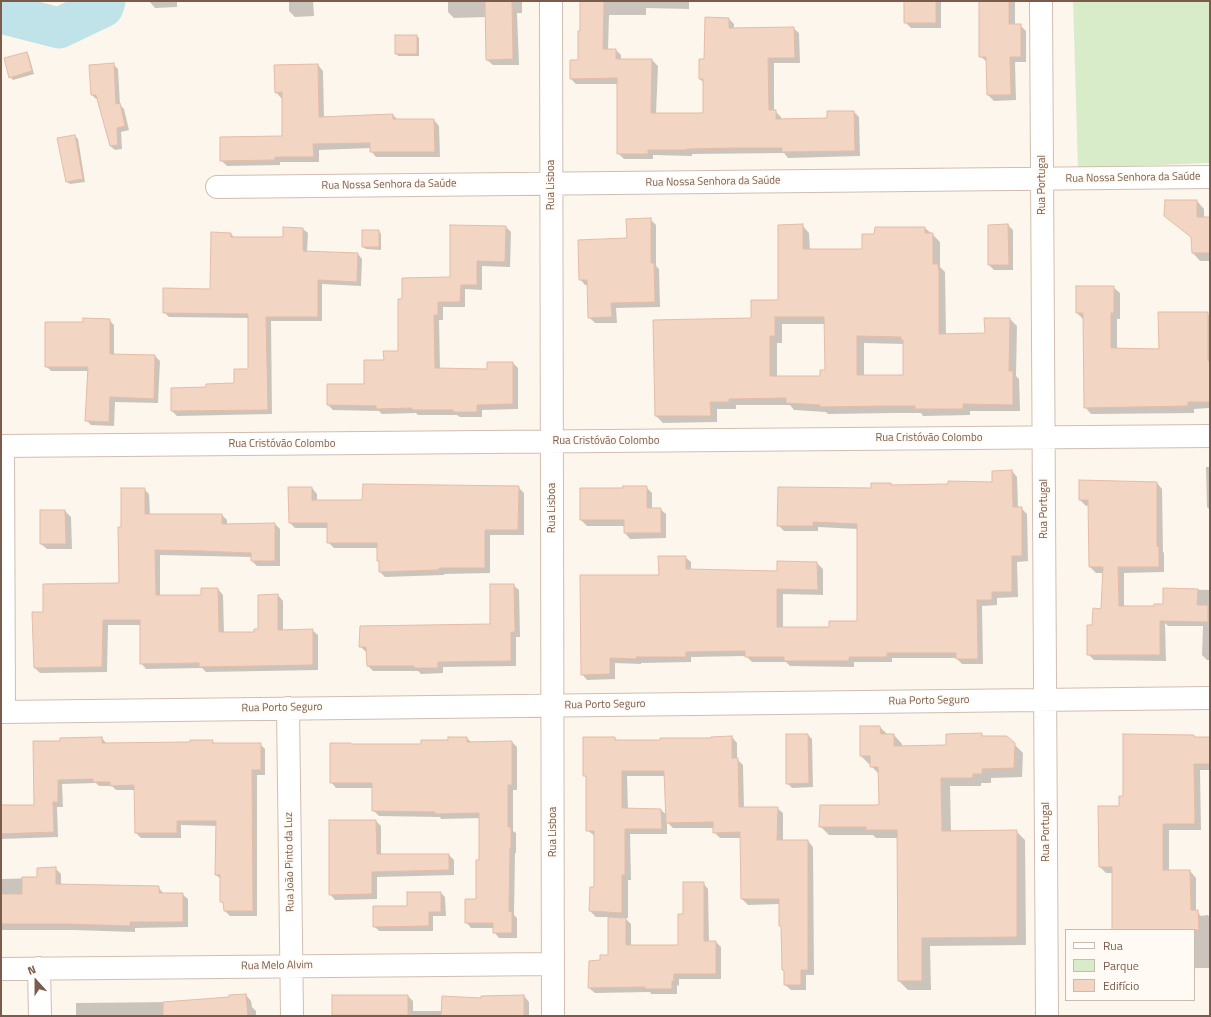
<!DOCTYPE html>
<meta charset="utf-8">
<style>
body{margin:0}
#map{position:relative;width:1211px;height:1017px;overflow:hidden;background:#fdf6ec;font-family:"Titillium Web",sans-serif}
canvas{display:block}
.frame{position:absolute;inset:0;border:2px solid #7a5c4d;pointer-events:none}
.legend{position:absolute;left:1065px;top:929px;width:130px;height:72px;box-sizing:border-box;background:#fffaf3;border:1px solid #cabbb1;margin:0;padding:5px 7px;list-style:none;font-size:12px;color:#7a5c4d}
.legend li{display:flex;align-items:center;gap:8px;height:20px}
.legend b{width:20px;border:1px solid #cabbb1}
.north{position:absolute;left:16px;top:961px;width:40px;height:40px;-webkit-text-stroke:3px #fffaf3;paint-order:stroke;rotate:339deg;font-size:11px;font-weight:700;line-height:16px;text-align:center;color:#7a5c4d}
.north::after{content:'';display:block;margin:auto;width:14px;height:18px;background:#7a5c4d;clip-path:polygon(50% 0,100% 100%,50% 72%,0 100%)}
</style>
<div id="map">
<canvas width="1211" height="1017"></canvas>
<div class="frame"></div>
<ul class="legend">
<li><b style="height:5px;background:#fff"></b>Rua</li>
<li><b style="height:11px;background:#d8ecc9"></b>Parque</li>
<li><b style="height:11px;background:#f3d5c3"></b>Edifício</li>
</ul>
<div class="north">N</div>
</div>
<script>
const ctx = document.querySelector('canvas').getContext('2d');
ctx.lineJoin = 'round';
function paint(path, color) { ctx.fillStyle = color; ctx.fill(path, 'evenodd'); }
const poly = rows => new Path2D(rows.map(r => 'M' + r).join(''));
function trace(path, color, width, dash) { ctx.strokeStyle = color; ctx.lineWidth = width; ctx.lineCap = dash ? 'butt' : 'round'; ctx.setLineDash(dash || []); ctx.stroke(path); }
function label(font, color, halo, rows, align = 'center') {
  ctx.font = font + ' "Titillium Web",sans-serif'; ctx.lineWidth = 3.5; ctx.setLineDash([]); ctx.textBaseline = 'middle'; ctx.strokeStyle = halo; ctx.fillStyle = color; for (const [text, x, y, turn = 0] of rows) {
    ctx.save(); ctx.translate(x, y); ctx.rotate((+turn || 0) * Math.PI / 180); ctx.textAlign = isNaN(turn) ? turn : align; if (halo) ctx.strokeText(text, 0, 0); ctx.fillText(text, 0, 0); ctx.restore();
  }
}
const green = poly([
 [1073,1,1210,1,1210,163,1078,168]
]);
const shadow = poly([
 [149,1,177,1,177,7,155,8],
 [289,1,313,1,314,16,295,17,289,11],
 [448,1,522,1,522,13,517,13,519,65,493,65,487,60,486,17,454,18,448,12],
 [581,1,689,1,689,9,646,8,646,15,609,15,608,50,616,50,621,55,621,60,652,60,658,66,656,114,704,114,704,83,700,79,705,60,729,19,734,24,734,29,793,28,799,33,800,63,774,63,774,111,775,111,781,117,781,120,828,119,854,112,859,117,860,156,788,158,784,153,692,154,692,156,653,155,653,159,624,159,618,153,618,84,576,84,571,79,579,61,581,32],
 [903,1,941,1,941,28,911,28,905,22,905,2],
 [980,1,1015,1,1015,25,1020,25,1026,31,1026,62,1015,62,1016,100,994,101,988,95,987,62,980,56],
 [417,36,419,38,419,56,398,56,396,53],
 [27,53,29,56,34,74,13,80,10,77],
 [113,64,118,69,120,105,124,109,129,130,121,132,122,149,115,150,110,146,98,99,96,99,92,95],
 [318,65,323,71,324,118,393,115,398,120,434,120,439,126,440,157,376,157,371,151,371,148,319,150,319,162,280,162,280,165,227,166,221,160,283,137,283,98,281,98,276,92],
 [75,136,78,139,85,182,70,184,67,182,58,139],
 [1197,201,1204,209,1204,218,1210,217,1210,261,1200,261,1193,253,1192,238,1166,216],
 [650,219,656,225,656,266,659,269,660,307,616,308,617,323,595,323,589,317,588,285,585,285,580,279],
 [802,225,809,233,810,250,863,250,876,235,925,228,932,234,940,242,940,267,945,272,946,334,986,334,1010,319,1017,326,1016,376,1019,379,1020,411,970,411,970,415,923,416,921,413,894,413,828,414,826,412,794,410,790,405,736,405,736,409,717,409,717,422,663,423,656,416,654,321,752,318,779,301],
 [782,324,825,324,826,371,821,376,777,377,777,343,782,343],
 [864,343,904,344,904,376,864,376],
 [1008,225,1013,230,1013,270,994,270,989,265,989,226],
 [506,227,511,232,510,267,482,266,482,290,465,289,465,307,443,307,443,320,439,320,440,369,488,370,488,363,513,363,518,368,518,409,482,410,482,417,460,417,457,415,418,415,416,413,382,414,379,411,333,410,328,405,365,386,385,361,399,352,403,300,451,278],
 [303,229,308,233,307,252,358,254,362,259,361,286,322,284,322,321,271,321,272,414,177,416,172,411,208,388,235,384,249,370,249,318,169,317,164,312,211,290,231,234,235,238,284,238],
 [379,231,381,234,381,250,366,249,363,247],
 [1113,287,1120,293,1120,319,1117,319,1117,350,1160,350,1207,313,1210,316,1210,408,1194,409,1194,413,1091,414,1085,407,1083,319,1077,313],
 [109,320,114,325,114,355,155,356,160,361,158,403,115,402,114,426,91,425,86,420,88,371,51,371,46,366,84,323],
 [1206,467,1210,467,1210,510,1207,507],
 [1012,471,1017,477,1018,508,1021,508,1027,514,1028,561,1017,562,1018,597,997,598,997,605,982,606,983,664,962,664,956,658,892,658,892,662,854,662,854,667,790,666,786,662,752,662,746,656,691,657,691,662,641,663,641,664,615,663,615,679,587,680,582,674,660,576,685,557,691,562,691,570,778,572,817,563,823,569,823,595,783,594,783,628,830,628,858,622,858,529,818,527,818,531,784,531,778,525,872,489,891,484,893,486,949,486,993,483],
 [1157,483,1162,489,1163,552,1164,553,1164,572,1124,573,1124,607,1164,611,1164,589,1210,590,1210,660,1207,660,1202,655,1203,626,1168,626,1165,623,1166,661,1094,660,1088,654,1093,626,1102,610,1103,573,1096,573,1090,567,1089,505,1086,506,1080,500],
 [518,487,524,493,524,535,490,535,490,573,444,574,444,575,385,577,380,572,380,563,378,561,378,548,334,548,328,542,328,528,295,528,290,523,312,488,317,494,317,501,363,501],
 [646,487,652,493,652,509,660,509,666,514,666,538,630,539,625,533,625,526,587,526,581,520,581,489],
 [144,489,149,494,150,515,222,515,227,520,227,524,275,524,280,529,280,566,257,566,252,561,252,557,160,555,160,596,202,596,202,589,218,589,223,595,224,633,255,633,259,630,278,595,283,601,283,630,312,630,318,635,318,670,206,672,202,668,146,669,141,663,141,625,108,625,107,672,40,673,35,668,44,612,120,584,122,528],
 [65,511,71,517,72,549,47,549,41,544],
 [513,585,519,590,520,637,516,637,516,666,443,667,443,673,421,674,418,671,373,671,368,666,368,652,366,652,360,646,491,625],
 [880,727,888,735,894,735,902,744,902,747,947,746,981,734,984,737,1007,737,1023,753,1022,777,991,778,991,783,981,783,981,786,950,786,951,832,1016,831,1025,840,1026,945,930,946,931,990,908,990,899,981,898,838,876,838,873,835,829,835,820,826,880,806,879,774,861,756],
 [808,735,812,739,813,787,792,788,787,783],
 [1194,736,1196,738,1210,738,1210,770,1200,770,1201,830,1169,830,1169,871,1190,871,1196,878,1196,911,1201,916,1208,915,1210,918,1210,968,1194,968,1194,930,1114,930,1113,873,1106,873,1100,867,1124,797],
 [732,737,737,743,737,759,743,765,744,808,777,808,783,813,783,841,808,841,813,847,814,975,806,975,806,990,791,990,785,985,785,972,783,970,780,904,748,905,742,899,741,838,720,838,714,832,714,828,673,828,667,822,667,834,630,834,631,880,628,880,628,918,625,918,631,924,631,946,679,946,684,915,703,883,708,889,709,942,716,942,721,947,721,979,679,979,679,986,677,985,677,994,651,994,650,992,595,993,589,988,601,961,609,956,609,917,596,917,590,911,595,888,595,836,587,830,587,778,584,775,615,738,618,741,712,739],
 [627,776,665,776,667,815,661,810,628,810],
 [102,738,107,744,191,743,212,741,216,744,260,744,265,749,265,775,257,775,257,916,230,916,225,911,224,905,221,901,221,879,216,875,217,826,181,825,181,838,141,838,136,833,135,790,116,790,112,786,99,786,96,783,62,784,63,807,57,807,58,837,1,839,1,806,36,806,61,742],
 [467,738,472,743,512,742,517,747,517,790,513,790,513,831,516,833,516,853,515,853,514,915,517,918,517,938,499,938,494,932,494,928,471,928,466,922,477,900,480,860,480,818,441,819,440,817,379,816,373,810,373,788,336,788,331,782,422,745],
 [376,821,381,826,381,855,449,855,454,860,454,875,377,877,377,899,335,900,330,894],
 [55,868,61,874,61,885,158,887,164,894,182,894,188,899,188,927,135,928,135,932,73,930,1,930,1,879,38,878],
 [441,893,445,897,446,916,433,916,433,931,379,931,374,926,408,907],
 [246,995,251,1001,252,1007,256,1011,256,1016,76,1016,76,1003,174,1002,230,998],
 [408,996,413,1001,413,1011,442,1011,524,996,529,1002,529,1016,334,1016,333,1015]
]);
const river = poly([
 [1,13,59,28,103,7,105,1]
]);
const building = poly([
 [485,1,512,1,513,59,486,60,485,1],
 [580,1,604,1,603,49,616,49,616,59,652,59,651,113,703,113,703,79,699,79,699,59,704,59,705,17,729,18,729,28,794,27,795,58,768,58,769,110,776,110,776,119,827,118,827,111,854,111,855,151,782,152,782,148,735,148,687,149,687,150,648,150,648,154,617,154,617,78,570,79,570,60,578,60,578,31,580,31,580,1],
 [904,1,936,1,936,23,904,23,904,1],
 [979,1,1009,1,1009,24,1021,24,1021,57,1010,57,1011,95,987,95,986,57,979,57,979,1],
 [395,35,417,35,417,54,395,54,395,35],
 [27,52,32,71,9,78,4,58,27,52],
 [114,63,116,104,120,103,125,126,117,128,118,145,110,146,96,95,91,95,89,65,114,63],
 [318,64,319,117,393,114,393,119,434,119,435,152,370,152,370,143,313,144,314,157,275,157,275,160,220,161,220,137,282,136,282,92,275,93,274,65,318,64],
 [75,135,83,179,66,182,57,138,75,135],
 [1165,200,1197,200,1197,217,1210,217,1210,253,1192,253,1191,237,1164,216,1165,200],
 [651,218,651,263,654,263,655,302,611,303,612,317,588,318,587,280,579,280,578,240,627,238,626,219,651,218],
 [803,224,803,249,862,249,862,234,874,234,875,227,925,227,925,233,933,233,933,264,938,264,939,271,939,334,985,333,984,318,1010,318,1009,371,1013,371,1013,405,963,404,963,409,915,409,915,406,886,406,820,407,820,405,786,403,786,398,729,399,729,402,710,402,711,416,655,416,653,320,751,318,751,300,778,300,778,225,803,224],
 [775,317,824,317,825,370,820,370,820,376,770,376,770,336,775,336,775,317],
 [857,336,901,337,901,340,903,340,903,375,857,375,857,336],
 [1008,224,1009,265,988,265,988,225,1008,224],
 [450,225,506,226,505,262,477,261,477,285,461,285,460,302,438,302,438,315,434,315,435,368,487,369,487,362,513,362,513,404,477,405,477,412,453,412,453,410,412,410,412,408,376,409,376,406,327,405,327,384,364,384,364,360,384,360,383,351,398,351,398,299,402,299,402,278,450,277,450,225],
 [283,227,303,228,303,251,358,253,357,282,318,280,318,317,266,317,268,410,171,411,171,388,206,387,206,384,234,383,234,369,248,369,248,314,163,313,163,288,210,289,211,232,231,233,231,237,283,237,283,227],
 [362,230,379,230,379,247,362,247,362,230],
 [1076,286,1114,286,1114,313,1111,313,1111,348,1159,349,1158,312,1208,312,1208,361,1210,361,1210,402,1188,402,1188,406,1084,408,1083,313,1076,313,1076,286],
 [83,318,110,319,110,354,155,355,154,399,110,397,109,422,85,421,88,367,45,367,45,322,83,322,83,318],
 [1012,470,1013,507,1022,507,1022,556,1012,556,1012,592,992,592,992,600,977,600,978,659,956,659,956,653,887,653,887,657,849,657,849,661,784,661,784,657,745,657,745,651,686,652,686,657,636,657,636,659,610,658,610,674,581,675,580,575,659,575,658,556,686,556,686,569,777,571,777,561,817,562,818,590,777,589,777,627,829,627,829,621,857,621,857,524,813,522,813,526,777,526,778,487,871,488,871,483,891,483,891,485,948,484,948,481,992,482,992,471,1012,470],
 [1079,480,1157,482,1157,547,1159,546,1159,567,1118,567,1119,606,1154,606,1154,604,1163,604,1163,588,1198,589,1197,605,1208,605,1208,622,1160,621,1160,655,1087,655,1087,625,1092,625,1093,608,1101,609,1103,567,1089,567,1088,500,1079,500,1079,480],
 [363,484,519,486,518,530,485,530,485,568,439,568,439,570,379,572,379,561,377,561,377,543,327,543,327,523,289,523,288,487,312,487,312,500,362,500,363,484],
 [623,486,647,486,647,508,661,508,661,533,624,533,624,520,580,520,580,488,623,488,623,486],
 [121,488,145,488,145,514,222,514,222,524,275,523,275,561,251,561,251,553,201,551,155,550,156,595,201,595,201,588,218,588,219,632,254,632,254,629,258,629,258,595,278,594,278,630,313,629,313,665,199,667,199,663,140,664,140,620,103,620,102,667,34,668,32,612,43,612,43,584,119,583,118,527,121,527,121,488],
 [40,510,65,510,66,544,40,544,40,510],
 [490,584,514,584,515,632,511,632,511,661,438,662,438,668,414,668,414,666,367,666,366,647,359,647,360,626,490,624,490,584],
 [860,726,880,726,881,734,894,734,894,746,946,745,946,734,982,733,982,736,1007,736,1015,743,1014,768,982,769,982,774,973,774,973,778,941,778,942,831,1017,830,1017,937,922,938,922,981,898,981,897,830,866,830,866,827,819,827,820,805,879,805,878,767,870,767,870,756,860,756,860,726],
 [786,734,808,734,809,783,786,784,786,734],
 [1123,734,1194,735,1194,737,1210,737,1210,764,1194,764,1195,824,1163,824,1163,870,1190,870,1191,910,1198,910,1199,930,1112,930,1112,867,1099,867,1098,806,1119,806,1119,796,1123,796,1123,734],
 [732,736,732,758,738,758,739,807,778,807,777,840,808,840,808,970,801,970,801,985,784,985,784,970,782,970,781,926,779,926,779,899,741,899,740,832,713,833,713,822,666,823,664,771,622,771,622,808,661,809,662,829,625,829,625,875,622,875,622,913,589,911,590,887,594,887,594,831,586,831,586,776,583,776,583,737,615,737,615,740,660,740,660,738,711,738,711,737,732,736],
 [102,737,102,743,190,742,190,740,213,740,212,743,261,743,261,770,252,770,253,911,224,911,223,902,220,902,220,875,215,875,216,821,177,821,177,833,135,833,134,785,110,786,110,782,93,782,93,779,58,780,58,802,53,802,54,832,1,834,1,805,34,805,33,741,60,741,60,738,102,737],
 [448,737,467,737,467,742,512,741,512,785,508,785,508,827,511,827,511,848,510,848,509,911,512,912,512,933,493,933,493,923,465,923,465,899,476,899,476,860,479,860,479,813,435,814,435,812,372,811,372,783,330,783,330,743,351,743,351,744,421,744,421,740,448,740,448,737],
 [329,820,376,820,377,854,449,854,449,870,372,872,372,894,329,895,329,820],
 [56,867,56,884,159,886,159,893,183,893,183,922,130,922,130,926,67,924,1,924,1,894,22,894,22,877,37,877,37,868,56,867],
 [683,882,704,882,704,941,716,941,716,974,674,974,674,981,672,981,672,989,645,989,645,987,588,988,589,961,600,960,600,955,608,955,608,917,626,918,626,945,678,945,678,914,683,914,683,882],
 [407,892,441,892,441,912,429,912,429,926,373,927,373,906,407,906,407,892],
 [246,994,248,1016,163,1016,163,1002,229,997,229,995,246,994],
 [332,995,408,995,408,1015,332,1015,332,995],
 [524,995,524,1016,441,1016,442,996,481,998,481,996,524,995]
]);
const minor = poly([
 [551,1,553,1016],
 [1041,1,1047,1016],
 [217,187,1210,177],
 [1,446,1210,436],
 [3,446,4,711],
 [288,708,292,1016],
 [1,712,1210,698],
 [39,968,40,1016],
 [1,969,553,964]
]);
const streetNames = [
 ["Rua Nossa Senhora da Saúde",1133,178,-1],
 ["Rua Nossa Senhora da Saúde",713,182,-1],
 ["Rua Nossa Senhora da Saúde",389,185,-1],
 ["Rua Lisboa",551,185,-90],
 ["Rua Portugal",1042,185,-90],
 ["Rua Cristóvão Colombo",929,438],
 ["Rua Cristóvão Colombo",606,441],
 ["Rua Cristóvão Colombo",282,444],
 ["Rua Lisboa",552,508,-90],
 ["Rua Portugal",1044,509,-90],
 ["Rua Porto Seguro",929,701,-1],
 ["Rua Porto Seguro",605,705,-1],
 ["Rua Porto Seguro",282,708,-1],
 ["Rua Lisboa",553,832,-90],
 ["Rua Portugal",1046,832,-90],
 ["Rua João Pinto da Luz",290,862,-91],
 ["Rua Melo Alvim",277,966,-1]
];
paint(green, '#d8ecc9');
paint(shadow, '#0003');
trace(river, '#bfe3e8', 41);
paint(building, '#f3d5c3');
trace(building, '#e6bba3', 1);
trace(minor, '#d1beb0', 24);
trace(minor, '#fff', 22);
label('11px', '#7a5c4d', '#fffaf3', streetNames);
</script>
